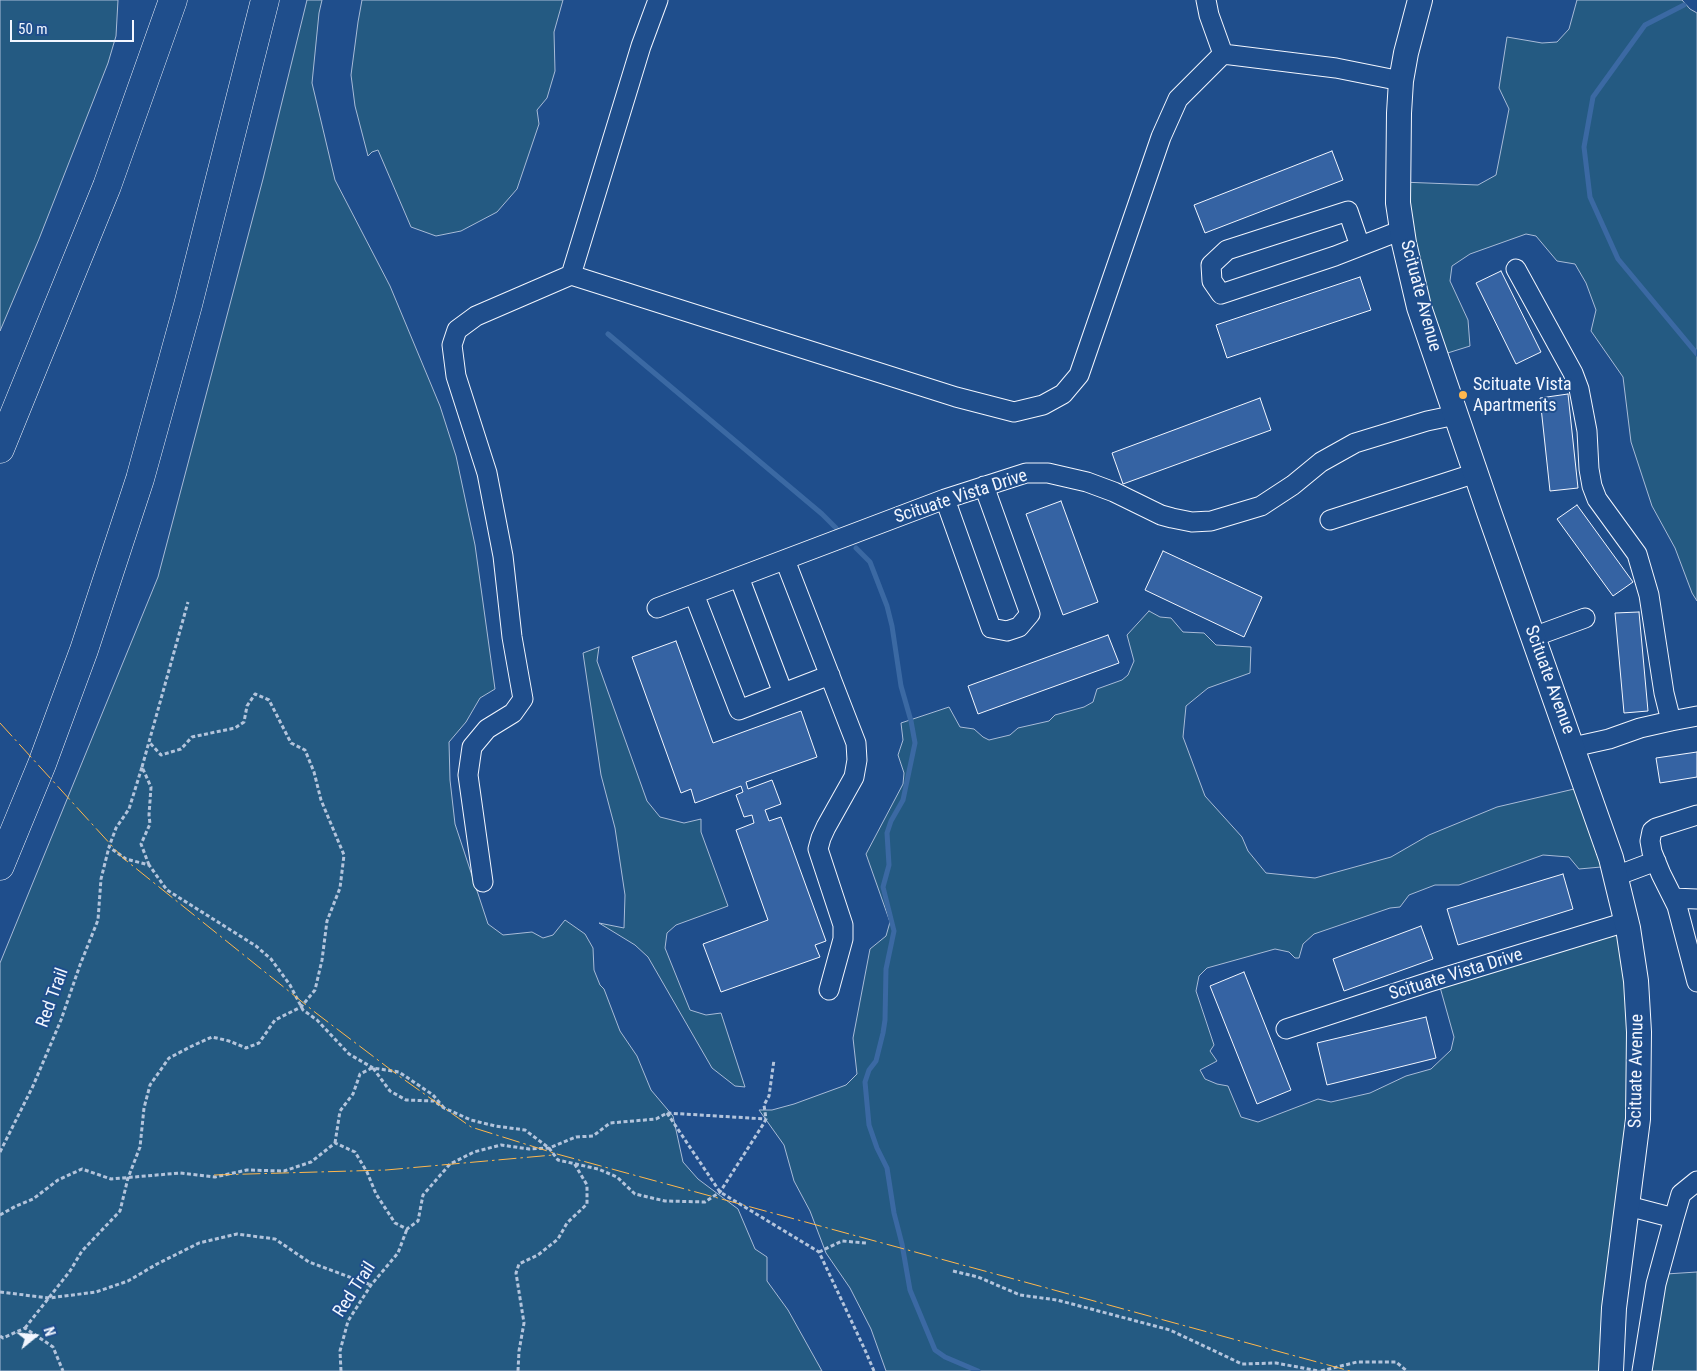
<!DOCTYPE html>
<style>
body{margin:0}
#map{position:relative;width:1697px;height:1371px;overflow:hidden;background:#1f4e8c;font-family:"Roboto Condensed",sans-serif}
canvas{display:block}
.north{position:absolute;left:10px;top:1311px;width:50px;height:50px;-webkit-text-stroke:4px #1f4e8c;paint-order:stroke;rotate:73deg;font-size:14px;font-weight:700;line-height:20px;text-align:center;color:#f2f6ff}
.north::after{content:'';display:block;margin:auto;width:18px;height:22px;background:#f2f6ff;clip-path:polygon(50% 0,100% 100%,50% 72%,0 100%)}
.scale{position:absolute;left:10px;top:20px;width:124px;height:22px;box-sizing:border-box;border:2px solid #f2f6ff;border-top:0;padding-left:6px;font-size:15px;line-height:18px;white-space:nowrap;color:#f2f6ff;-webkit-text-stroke:4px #1f4e8c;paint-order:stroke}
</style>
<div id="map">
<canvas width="1697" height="1371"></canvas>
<div class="north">N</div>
<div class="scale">50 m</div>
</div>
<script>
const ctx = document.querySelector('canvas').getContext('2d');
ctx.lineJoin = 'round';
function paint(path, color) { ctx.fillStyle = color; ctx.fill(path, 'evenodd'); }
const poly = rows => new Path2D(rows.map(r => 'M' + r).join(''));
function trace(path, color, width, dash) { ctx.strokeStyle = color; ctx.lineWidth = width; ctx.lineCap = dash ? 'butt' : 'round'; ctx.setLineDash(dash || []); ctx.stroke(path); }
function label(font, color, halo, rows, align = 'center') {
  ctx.font = font + ' "Roboto Condensed",sans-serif'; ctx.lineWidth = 4; ctx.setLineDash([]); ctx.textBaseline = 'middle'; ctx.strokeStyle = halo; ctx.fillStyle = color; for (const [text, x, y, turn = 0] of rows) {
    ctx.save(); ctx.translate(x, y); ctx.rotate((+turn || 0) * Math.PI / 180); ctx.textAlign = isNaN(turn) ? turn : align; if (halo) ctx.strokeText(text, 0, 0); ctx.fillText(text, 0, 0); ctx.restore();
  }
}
const green = poly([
 [0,0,118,0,116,36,108,63,39,239,0,331,0,0],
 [307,0,322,0,319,13,312,83,335,180,390,286,440,406,456,456,475,545,495,689,480,698,466,722,449,742,450,780,455,824,488,924,503,935,532,932,543,938,553,935,565,920,585,934,593,948,594,970,600,985,604,989,620,1031,637,1056,651,1090,673,1116,683,1162,698,1179,738,1209,755,1249,767,1257,767,1281,788,1310,822,1371,0,1371,0,963,158,577,263,179,307,0],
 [362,0,563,0,554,32,555,71,547,98,537,110,539,124,517,189,497,212,461,231,436,236,411,227,378,150,372,152,368,156,355,106,351,75,358,22,362,0],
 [1577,0,1682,0,1690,9,1697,13,1697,601,1692,593,1675,548,1652,506,1631,442,1623,377,1591,331,1596,310,1586,283,1575,264,1557,261,1536,236,1526,234,1470,254,1452,266,1450,281,1468,320,1470,346,1438,356,1401,182,1478,185,1496,175,1509,109,1499,88,1507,37,1542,43,1557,42,1569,29,1577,0],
 [1149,611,1160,617,1171,618,1183,632,1204,633,1216,645,1251,647,1250,673,1208,688,1186,706,1183,737,1205,796,1242,837,1248,851,1266,873,1315,878,1391,857,1429,835,1497,807,1587,786,1612,866,1579,869,1569,857,1543,855,1459,885,1435,885,1409,895,1400,907,1390,908,1314,934,1303,944,1299,958,1295,958,1289,952,1275,949,1207,968,1199,976,1196,991,1214,1045,1210,1051,1217,1061,1200,1070,1205,1079,1217,1084,1228,1086,1241,1117,1258,1122,1318,1099,1331,1102,1370,1093,1406,1076,1431,1069,1451,1050,1454,1037,1438,980,1626,923,1641,1024,1614,1371,886,1371,871,1329,850,1288,826,1253,810,1211,794,1181,784,1145,759,1110,772,1110,794,1104,846,1085,857,1074,853,1038,870,949,886,936,890,922,866,854,903,784,904,773,898,755,903,740,901,723,949,707,960,727,974,729,983,737,989,740,1010,735,1018,728,1049,721,1055,715,1084,707,1093,702,1097,689,1122,680,1128,675,1134,661,1127,635,1149,611],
 [599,647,597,661,647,801,660,817,684,823,701,819,701,832,728,906,676,925,667,933,665,948,690,1010,706,1015,721,1013,745,1087,735,1086,712,1068,648,957,635,945,599,923,624,928,625,895,615,828,601,775,583,653,599,647],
 [1697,1272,1697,1371,1652,1371,1644,1337,1666,1274,1697,1272]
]);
const stream = poly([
 [1684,5,1645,25,1593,97,1584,147,1590,197,1618,259,1697,354],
 [608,334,822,514,836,528],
 [856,548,870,562,887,606,892,626,901,686,911,721,915,743,903,800,891,821,887,833,889,865,883,887,894,931,886,969,885,1020,883,1033,876,1061,869,1070,865,1082,869,1125,877,1148,887,1168,894,1213,902,1244,910,1290,935,1350,945,1357,978,1371]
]);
const building = poly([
 [1332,151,1343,180,1205,233,1194,205,1332,151],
 [1501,271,1541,352,1516,364,1476,283,1501,271],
 [1360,277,1371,310,1227,358,1216,325,1360,277],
 [1568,394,1578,488,1550,491,1540,398,1568,394],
 [1260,398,1271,430,1123,484,1112,453,1260,398],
 [1061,501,1098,602,1063,615,1026,514,1061,501],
 [1577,505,1633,582,1613,596,1557,519,1577,505],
 [1163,551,1262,597,1244,637,1145,590,1163,551],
 [1639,612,1648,711,1624,713,1615,613,1639,612],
 [1108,635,1119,663,978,714,968,686,1108,635],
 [676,641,713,743,801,711,817,757,746,782,748,789,772,780,781,804,765,810,769,821,781,817,826,941,815,945,820,957,721,992,703,944,768,920,736,830,754,823,752,815,744,817,736,795,743,792,741,786,695,803,691,789,681,793,632,657,676,641],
 [1697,752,1697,777,1660,783,1656,758,1697,752],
 [1563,874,1573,909,1458,945,1447,909,1563,874],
 [1421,926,1433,959,1344,991,1333,959,1421,926],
 [1244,972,1291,1090,1257,1104,1210,986,1244,972],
 [1426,1017,1436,1058,1327,1085,1317,1043,1426,1017]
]);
const path = poly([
 [142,767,188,602],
 [149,865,141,844,150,824,149,815,151,787,142,767,129,809,116,828,109,847,126,859,149,865,167,890,256,946,271,959,290,985,303,1010,317,1020,349,1054,373,1068],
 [444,1108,433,1095,399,1072,373,1068,390,1091,406,1100,434,1101,444,1108,471,1120,495,1126,525,1130,549,1148,558,1160,598,1169,617,1177,635,1194,665,1201,705,1202,720,1192,764,1123,766,1119,764,1105,769,1096,774,1060],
 [667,1113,720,1192,819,1252,865,1350,874,1371],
 [335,1143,340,1111,353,1094,360,1074,372,1068],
 [0,1152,33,1086,61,1020,80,965,98,920,101,879,109,847],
 [0,1215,16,1206,33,1199,58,1180,82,1169,111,1179,180,1173,215,1177,247,1170,284,1171,311,1162,335,1143,355,1152,367,1172,376,1194,395,1223,407,1229,418,1221,423,1195,450,1164,474,1152,501,1145,529,1149,549,1148,576,1137,593,1136,610,1123,656,1119,667,1113,766,1119],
 [819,1252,842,1241,866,1243],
 [953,1271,978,1277,1020,1295,1057,1300,1170,1330,1242,1364,1276,1363,1319,1371],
 [0,1292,49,1298,96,1292,128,1281,157,1264,199,1243,237,1234,275,1239,309,1262,371,1285],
 [25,1328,70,1271,82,1251,120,1211,128,1178,140,1147,144,1108,150,1085,169,1058,192,1046,212,1037,229,1041,246,1048,259,1043,275,1020,301,1007,315,990,322,960,327,921,340,888,344,855,321,800,314,772,305,750,291,743,269,700,255,694,247,706,244,722,235,728,192,737,181,749,161,755,149,742],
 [0,1336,3,1338,25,1328,53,1347,63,1371],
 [341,1371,340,1351,348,1321,371,1285,398,1253,407,1229],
 [518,1371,519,1351,524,1323,516,1273,519,1264,538,1255,558,1239,567,1223,587,1204,587,1185,574,1163],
 [1321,1371,1357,1362,1396,1362,1407,1371]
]);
const minor = poly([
 [1206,0,1209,15,1223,54],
 [1223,54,1336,68,1401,81],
 [1360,246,1348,211,1227,250,1211,265,1212,281,1221,294,1335,256,1402,230],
 [1516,269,1573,373,1579,389,1587,431,1589,469,1592,486,1597,499,1637,554,1649,595,1664,693,1671,721],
 [571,275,641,46,658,0],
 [945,499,991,628,1007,631,1019,627,1030,614,984,486],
 [1330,520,1476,473],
 [785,560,856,743,857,760,854,777,826,827,821,838,818,849,843,925,843,939,829,990],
 [739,577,783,693],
 [694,594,739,710,830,675],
 [657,608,945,499,1026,473,1048,473,1087,482,1114,492,1161,515,1172,518,1192,522,1211,521,1261,506,1293,485,1321,462,1355,443,1427,421,1456,415],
 [1533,637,1585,618],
 [1573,747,1609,739,1640,728,1671,721,1697,716],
 [1697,815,1656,828,1652,831,1650,841,1652,852,1661,874,1677,906,1697,982],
 [1616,876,1656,861],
 [483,882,468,775,472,747,487,729,513,713,523,699,512,637,503,556,487,473,456,376,452,345,457,330,476,316,571,275,956,397,1014,412,1043,405,1063,394,1079,375,1161,137,1178,99,1223,54],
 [1673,898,1697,899],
 [1286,1029,1429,982,1626,922],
 [1628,1206,1674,1218],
 [1642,1371,1656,1284,1674,1218,1681,1194,1697,1181]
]);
const major = poly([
 [1420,0,1406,53,1401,81,1399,113,1398,203,1404,243,1419,307,1489,512,1611,858,1628,928,1636,981,1639,1032,1638,1119,1614,1308,1611,1371]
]);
const highway = poly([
 [0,449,107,186,173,0],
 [0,866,42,764,84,650,140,479,188,305,265,0]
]);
const power = poly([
 [0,723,123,858,316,1013,399,1076,471,1127,557,1154,1350,1371],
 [214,1175,386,1170,553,1155]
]);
const markers = [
 [1463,395,5,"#ffb74d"]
];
const streetNames = [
 ["Scituate Avenue",1420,296,75],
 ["Scituate Vista Drive",961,497,-18],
 ["Scituate Avenue",1549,680,70],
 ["Scituate Vista Drive",1456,975,-17],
 ["Red Trail",53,998,-70],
 ["Scituate Avenue",1637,1071,-89],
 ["Red Trail",355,1290,-57]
];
const poiNames = [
 ["Scituate Vista",1473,385],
 ["Apartments",1473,406]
];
paint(green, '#245a82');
trace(green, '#a8bbd7', 1);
trace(stream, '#3b69a3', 5);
paint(building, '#3563a3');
trace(building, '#f2f6ff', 1);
trace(minor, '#f2f6ff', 21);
trace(major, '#f2f6ff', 26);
trace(highway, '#f2f6ff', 29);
trace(path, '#b3c4dc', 3, [4, 2.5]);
trace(minor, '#1f4e8c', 19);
trace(major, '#1f4e8c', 24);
trace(highway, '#1f4e8c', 28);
trace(power, '#ffb74d', 1, [18, 4, 2.5, 4]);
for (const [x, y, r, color] of markers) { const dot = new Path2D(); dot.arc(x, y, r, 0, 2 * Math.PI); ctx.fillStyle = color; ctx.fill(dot); trace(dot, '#1f4e8c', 2); }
label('18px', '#f2f6ff', '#1f4e8c', streetNames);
label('18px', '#f2f6ff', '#1f4e8c', poiNames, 'left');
</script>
